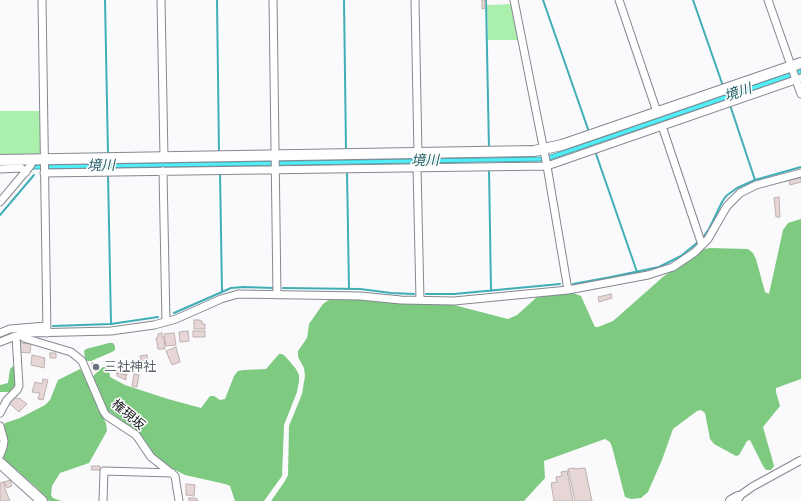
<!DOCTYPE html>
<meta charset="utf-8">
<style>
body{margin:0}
canvas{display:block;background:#fafafd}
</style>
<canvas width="801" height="501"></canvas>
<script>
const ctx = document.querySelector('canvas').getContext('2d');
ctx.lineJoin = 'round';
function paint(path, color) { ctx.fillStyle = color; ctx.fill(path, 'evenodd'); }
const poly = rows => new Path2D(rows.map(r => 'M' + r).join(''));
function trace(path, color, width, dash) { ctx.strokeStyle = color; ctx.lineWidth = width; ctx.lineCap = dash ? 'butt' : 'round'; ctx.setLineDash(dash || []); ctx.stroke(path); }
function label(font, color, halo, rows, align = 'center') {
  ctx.font = font + ' "PT Serif","Noto Sans JP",serif'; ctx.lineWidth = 3; ctx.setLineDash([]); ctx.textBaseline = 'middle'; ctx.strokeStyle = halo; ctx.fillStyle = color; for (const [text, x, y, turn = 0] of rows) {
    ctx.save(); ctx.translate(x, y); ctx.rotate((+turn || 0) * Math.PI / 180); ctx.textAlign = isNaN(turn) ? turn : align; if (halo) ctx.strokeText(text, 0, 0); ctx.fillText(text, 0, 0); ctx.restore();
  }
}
const green = poly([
 [513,4,520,40,488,40,487,5],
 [0,111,41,111,41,153,38,155,0,156]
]);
const forest = poly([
 [801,219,801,379,776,388,776,392,780,406,763,427,773,462,774,466,771,470,766,470,763,466,750,440,747,441,739,455,736,456,714,444,710,439,705,413,701,410,697,411,673,429,662,460,658,469,648,492,641,498,631,499,625,497,612,447,610,442,605,439,544,461,545,478,524,501,271,501,285,481,288,475,289,426,302,394,305,376,304,368,298,357,298,351,307,338,309,324,323,304,327,301,332,299,360,299,395,303,450,304,508,319,517,315,537,297,573,293,581,296,594,325,595,327,598,327,613,321,664,276,704,249,710,248,748,249,753,253,756,259,765,292,769,294,783,230,788,223],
 [109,343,113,343,115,346,115,350,112,352,91,361,87,361,85,359,84,351,86,349],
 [279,354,282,354,285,356,296,369,299,375,299,381,297,392,284,425,282,476,264,501,235,501,230,486,225,484,185,475,167,466,154,454,138,433,107,410,93,377,95,374,103,367,108,367,109,369,110,377,125,385,168,399,201,408,210,396,214,396,220,400,225,399,234,376,238,371,244,370,266,369],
 [13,366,15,367,17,385,10,392,0,392,0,385,8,383,10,369],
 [80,369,84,373,98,409,106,423,107,431,89,463,60,473,52,486,51,495,53,498,61,501,49,501,37,488,4,459,3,427,5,423,20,418,45,405,50,400,58,380]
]);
const water = poly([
 [801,69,801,74,546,161,33,169,36,165,545,157,801,69]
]);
const stream = poly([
 [105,0,108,154],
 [217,0,219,153],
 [344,0,346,151],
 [486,0,489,149],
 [543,0,589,132],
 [693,0,723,86],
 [730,105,755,180],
 [595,151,637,272],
 [0,165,15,165],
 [19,165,27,165],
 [489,169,491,291],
 [347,171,349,289],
 [220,173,222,291],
 [108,174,111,324],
 [0,215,34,175],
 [704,236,709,229,722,202,726,196,737,188,755,180,801,167],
 [573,284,611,277,659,267,681,256,698,242],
 [283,288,360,289,391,293,414,294],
 [426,294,454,294,560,284],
 [174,313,231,288,244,287,273,288],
 [53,326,111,324,158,317]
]);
const building = poly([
 [482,0,485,0,485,8,482,9,482,0],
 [801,176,801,182,790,185,789,180,801,176],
 [779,197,780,217,776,217,774,198,779,197],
 [611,294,612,298,599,302,598,297,611,294],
 [194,320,200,320,200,321,202,321,202,324,205,324,205,329,194,329,194,320],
 [188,331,189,341,180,342,179,332,188,331],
 [193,331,205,331,205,337,193,337,193,331],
 [162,333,162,337,164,337,165,349,158,349,156,338,158,337,158,334,162,333],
 [174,333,176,345,166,346,164,334,174,333],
 [20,343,31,344,30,353,19,352,20,343],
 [176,347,180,362,172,365,166,351,176,347],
 [50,353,56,353,56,358,50,358,50,353],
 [32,355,45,358,44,368,31,365,32,355],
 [147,355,149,367,139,368,137,361,141,360,140,356,147,355],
 [92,363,99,364,97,371,94,371,94,367,92,367,92,363],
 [119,363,127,366,127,375,116,373,118,364,119,365,119,363],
 [117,373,126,375,126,380,117,376,117,373],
 [134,374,139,375,137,387,132,386,134,374],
 [43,379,48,380,43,400,38,399,40,393,32,392,35,382,42,384,43,379],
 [14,396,18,399,19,398,27,404,19,412,9,403,14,396],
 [92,466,100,466,100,470,91,470,92,466],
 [574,468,574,469,585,468,592,501,575,501,568,469,574,468],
 [567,471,573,501,554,501,551,483,557,482,556,477,562,476,561,472,567,471],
 [10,480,12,486,7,488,4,482,10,480],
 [4,482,5,489,10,501,0,501,0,483,4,482],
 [186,484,195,485,194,496,186,495,186,484],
 [189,498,196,498,198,501,189,501,189,498]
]);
const street = poly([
 [42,0,47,333],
 [161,0,164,157],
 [273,0,277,295],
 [415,0,418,154],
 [514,0,547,166,568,290],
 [619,0,657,112],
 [768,0,801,94],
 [662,126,702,245],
 [417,167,420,300],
 [0,169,21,168,26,172],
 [163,171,166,322],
 [44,173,547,166,801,78],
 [0,202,31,165,31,159],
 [0,333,10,329,46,326],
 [20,334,24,338,71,352,82,361,104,412,107,416,136,435,151,457,175,476,179,501],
 [0,342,13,337,28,333,111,331,154,325,176,319,221,299,238,294,360,296,401,300,454,301,568,290,648,275,673,267,695,252,708,239,727,206,740,193,756,185,801,173],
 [0,413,7,400,17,390,19,386,16,336],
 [0,426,4,441,3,447,0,455],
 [738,497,752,487,801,460],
 [103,501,104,471,172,473]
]);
const secondary = poly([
 [0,160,534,151,562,145,801,63],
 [0,463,42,501],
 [731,501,738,497]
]);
const markers = [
 [96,367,4,"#6b7280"]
];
const worshipNames = [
 ["三社神社",104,367]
];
const streetNames = [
 ["権現坂",128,415,40]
];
const waterNames = [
 ["境川",738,93,-19],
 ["境川",425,161,-1],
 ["境川",101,166,-1]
];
paint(green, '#abefac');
paint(forest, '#7eca80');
paint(water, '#52eef8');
trace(water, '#40aeb6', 1);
trace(stream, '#40aeb6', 2);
paint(building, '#e6d7d6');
trace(building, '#beb0af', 1);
trace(street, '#858892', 9);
trace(secondary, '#858892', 12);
trace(street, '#fff', 7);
trace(secondary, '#fff', 10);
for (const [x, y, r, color] of markers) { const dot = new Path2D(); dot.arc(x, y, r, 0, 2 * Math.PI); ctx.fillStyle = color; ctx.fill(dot); trace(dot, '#fff', 1.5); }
label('13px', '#5b616d', '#fff', worshipNames, 'left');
label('13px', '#17181c', '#fff', streetNames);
label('italic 14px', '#236266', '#fff', waterNames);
</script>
